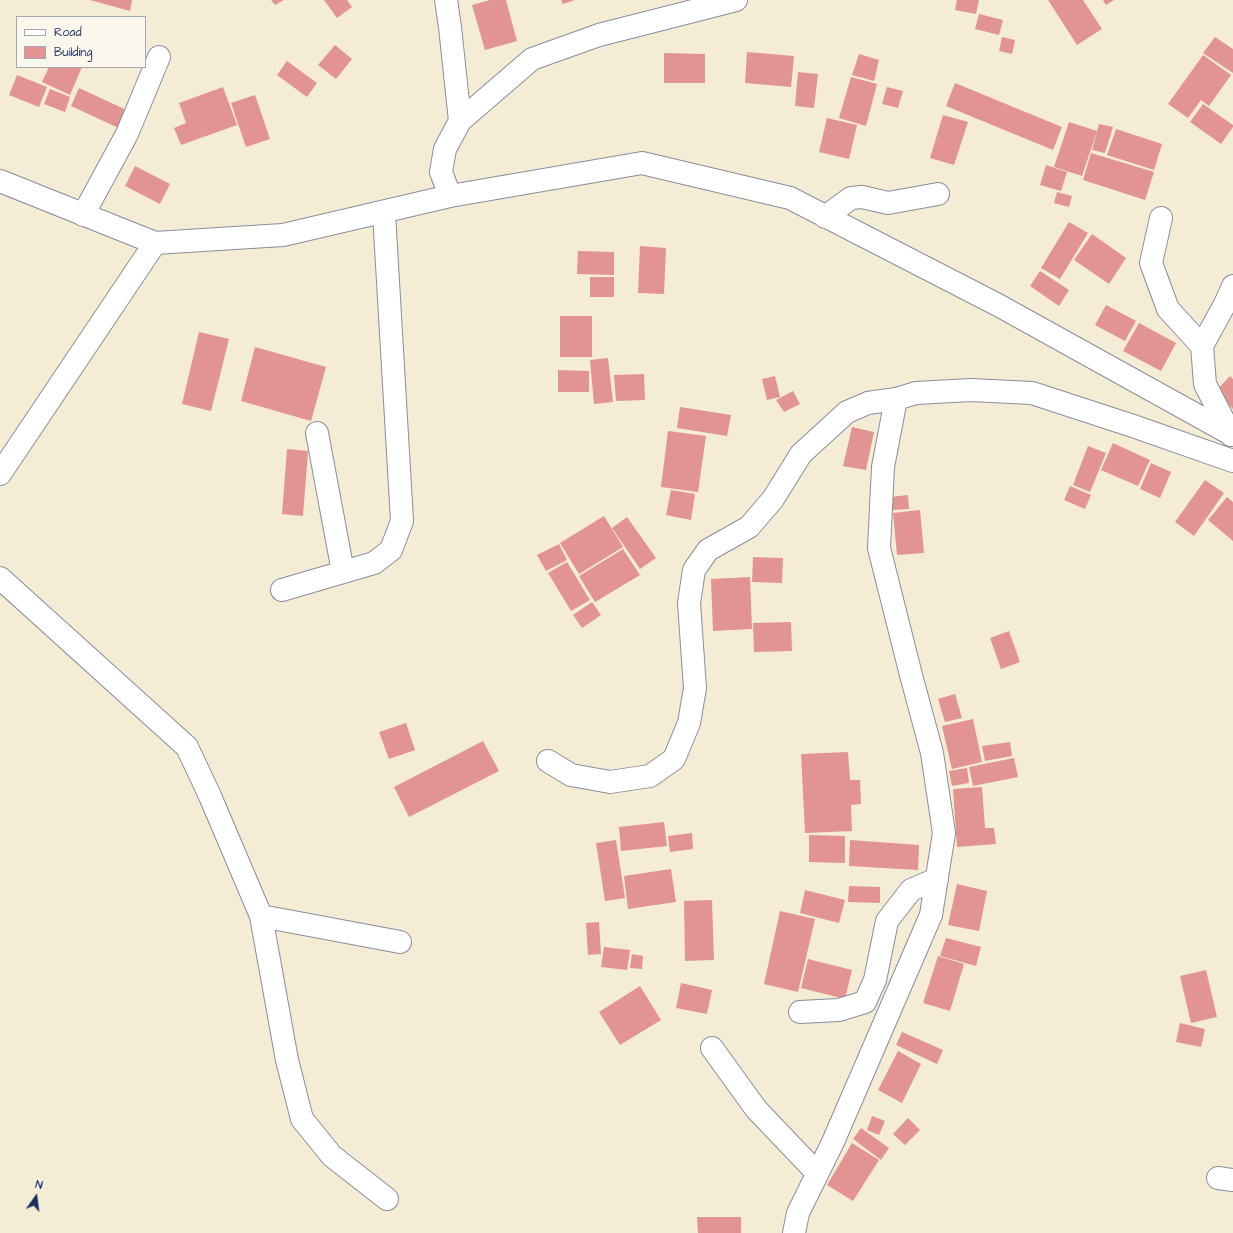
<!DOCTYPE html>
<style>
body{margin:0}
#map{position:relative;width:1233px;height:1233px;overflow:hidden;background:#f5ecd6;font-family:"Architects Daughter",sans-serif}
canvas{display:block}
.legend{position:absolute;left:16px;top:16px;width:130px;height:52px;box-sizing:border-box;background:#fbf7ec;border:1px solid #a1a7b3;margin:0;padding:5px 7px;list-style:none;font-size:12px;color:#1b2f5e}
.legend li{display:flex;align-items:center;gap:8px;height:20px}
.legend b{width:20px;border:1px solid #a1a7b3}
.north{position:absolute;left:16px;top:1177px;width:40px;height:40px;-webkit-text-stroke:3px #fbf7ec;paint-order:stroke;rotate:14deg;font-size:11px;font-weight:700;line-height:16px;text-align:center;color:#1b2f5e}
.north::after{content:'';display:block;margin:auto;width:14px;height:18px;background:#1b2f5e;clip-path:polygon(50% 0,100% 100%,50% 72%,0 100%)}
</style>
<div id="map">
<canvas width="1233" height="1233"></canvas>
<ul class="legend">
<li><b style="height:5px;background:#fff"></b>Road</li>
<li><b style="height:11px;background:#e29492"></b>Building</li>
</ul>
<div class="north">N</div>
</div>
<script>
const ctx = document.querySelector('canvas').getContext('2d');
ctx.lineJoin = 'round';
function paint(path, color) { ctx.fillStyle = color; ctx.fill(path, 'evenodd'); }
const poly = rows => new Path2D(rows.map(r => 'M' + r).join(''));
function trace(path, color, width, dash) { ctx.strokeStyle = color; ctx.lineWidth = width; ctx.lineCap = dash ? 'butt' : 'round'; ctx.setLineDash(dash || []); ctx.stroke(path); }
const building = poly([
 [90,0,132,0,130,11],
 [271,0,284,0,275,5],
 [324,0,347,0,352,7,337,18],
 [490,0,506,0,517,41,485,50,472,5],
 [561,0,575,0,563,4],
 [957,0,979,0,976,14,955,10],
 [1048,0,1083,0,1102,29,1077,45],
 [1103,0,1114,0,1106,5],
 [979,14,1003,20,999,35,975,29],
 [1002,37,1015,40,1012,54,999,51],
 [1215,37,1233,49,1233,73,1203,53],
 [335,45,352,59,336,79,318,65],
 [747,52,794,56,791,87,745,83],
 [664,53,705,54,705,83,664,83],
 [859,54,879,60,874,81,852,75],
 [1203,55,1231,75,1209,106,1201,100,1188,118,1168,104],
 [287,61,317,83,307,97,277,75],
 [49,67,82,67,70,95,42,82],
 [798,72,818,74,814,108,795,106],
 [17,75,47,87,39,107,9,95],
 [851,77,877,84,866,126,839,118],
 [955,83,1062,127,1053,150,946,106],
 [223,87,237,125,181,145,174,128,186,123,179,103],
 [887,87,903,91,898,108,882,104],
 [79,88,133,113,125,131,71,106],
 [50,89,70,97,65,112,44,104],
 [255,95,270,139,246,147,231,103],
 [1203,104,1233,125,1233,127,1221,144,1190,122],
 [943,115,968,122,954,165,930,158],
 [827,118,857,125,849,159,819,152],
 [1069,122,1097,131,1082,176,1054,167],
 [1099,124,1113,127,1105,153,1092,150],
 [1116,129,1162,144,1154,170,1107,155],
 [1091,153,1154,172,1145,200,1083,180],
 [1046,165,1067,172,1061,191,1040,185],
 [135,166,170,184,160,204,125,186],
 [1057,192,1072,196,1069,207,1054,203],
 [1069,222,1088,233,1060,279,1041,268],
 [1092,234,1126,258,1109,284,1074,260],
 [640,246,666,248,664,294,638,293],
 [578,251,614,252,614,275,577,274],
 [1040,271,1069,290,1059,306,1030,286],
 [590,277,614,277,614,297,590,297],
 [1106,305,1136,321,1125,341,1095,325],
 [560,316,592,316,592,357,560,357],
 [1139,323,1176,343,1161,371,1123,351],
 [199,332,229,339,211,411,182,404],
 [255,347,326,367,311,421,241,401],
 [608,358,613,402,594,404,590,360],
 [558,370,589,371,589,392,558,392],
 [644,374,645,400,616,401,614,375],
 [775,376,780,397,767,400,762,379],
 [1230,376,1233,379,1233,409,1215,392],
 [793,391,800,404,784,412,776,400],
 [680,407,731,415,727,436,677,428],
 [852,427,874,432,866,470,843,466],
 [668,431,706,436,698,492,661,487],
 [1113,443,1150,460,1138,486,1101,470],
 [1088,446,1106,453,1090,492,1073,485],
 [287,449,308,451,303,516,282,514],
 [1151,463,1171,472,1160,498,1140,489],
 [1205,480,1224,493,1194,536,1175,522],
 [1070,486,1091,495,1085,509,1064,500],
 [671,490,695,494,691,520,666,515],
 [908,495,909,509,892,510,890,497],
 [1227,497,1233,502,1233,541,1208,520],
 [920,510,924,553,897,555,893,513],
 [604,516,623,547,579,574,560,543],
 [627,517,656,558,640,569,612,528],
 [559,544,567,560,546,571,537,555],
 [623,549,640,575,595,602,579,576],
 [753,557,783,558,782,583,752,582],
 [567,562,590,600,571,611,548,573],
 [750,577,752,629,713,631,711,579],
 [592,602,601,615,582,628,573,615],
 [791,622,792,651,754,652,753,623],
 [1009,631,1020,662,1001,669,990,638],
 [955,694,962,718,945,722,938,699],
 [973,719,982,762,952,769,942,726],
 [406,723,415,750,389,759,379,732],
 [483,741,499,771,409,817,394,787],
 [1010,742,1012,756,985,761,982,746],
 [848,752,850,780,860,780,861,804,851,805,852,831,805,833,801,754],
 [1014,758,1018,777,973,786,969,767],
 [967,768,969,783,952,786,949,771],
 [982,787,985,828,994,828,996,844,957,847,953,789],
 [664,822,667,846,621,851,619,827],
 [692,833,693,849,670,852,668,836],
 [809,835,845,836,845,863,809,862],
 [616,840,625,898,605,901,596,843],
 [850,840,919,845,918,870,849,866],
 [671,869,676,902,628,909,624,876],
 [957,884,987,891,979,931,948,925],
 [849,886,880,887,880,903,848,902],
 [805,890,845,900,839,923,800,913],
 [712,900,714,960,685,961,684,901],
 [780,911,815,919,798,992,764,984],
 [599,922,601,954,588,955,586,923],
 [946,938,981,947,976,966,940,956],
 [604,947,630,950,627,970,601,967],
 [632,954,643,956,642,969,630,968],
 [938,956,964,964,950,1011,923,1003],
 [808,959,852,970,845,999,801,988],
 [1206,970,1217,1017,1191,1023,1180,976],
 [681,983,712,990,707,1014,676,1008],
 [640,986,661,1020,620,1045,599,1012],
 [1180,1023,1205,1029,1201,1047,1176,1042],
 [902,1032,943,1050,937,1064,896,1045],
 [898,1051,921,1064,902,1103,878,1090],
 [872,1116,885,1121,879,1135,867,1130],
 [908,1118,920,1130,905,1145,893,1134],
 [861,1128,889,1148,881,1160,853,1139],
 [852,1143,879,1160,853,1201,827,1185],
 [697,1217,741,1217,741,1233,698,1233]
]);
const minor = poly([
 [446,0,450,27,460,121],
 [0,181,155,243,283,235,450,196,642,163,790,198,998,305,1229,433],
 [450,196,441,172,445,149,460,121,532,59,599,35,736,0],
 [83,215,127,134,159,57],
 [825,217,851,198,862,197,888,203,938,194],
 [1161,218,1151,263,1168,309,1202,346],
 [317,433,343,572],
 [1231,435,1205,384,1202,346,1225,304,1233,286],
 [0,474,155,243],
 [0,578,187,747,210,796,261,916,287,1060,302,1119,332,1156,387,1199],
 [282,590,374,563,391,550,402,521,384,213],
 [548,761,571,775,610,782,650,776,674,759,689,723,695,688,689,603,694,570,708,550,749,527,773,499,801,454,847,412,868,403,896,399,916,393,971,390,1032,393,1133,426,1233,461],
 [261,916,400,942],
 [800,1012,839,1010,865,1002,875,980,887,921,911,890,937,879],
 [712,1048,756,1109,817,1173],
 [1218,1178,1233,1180],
 [794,1233,798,1213,833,1142,931,915,944,833,932,753,911,675,879,548,883,467,896,399]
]);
paint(building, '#e29492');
trace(minor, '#888e9a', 24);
trace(minor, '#fff', 22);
</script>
